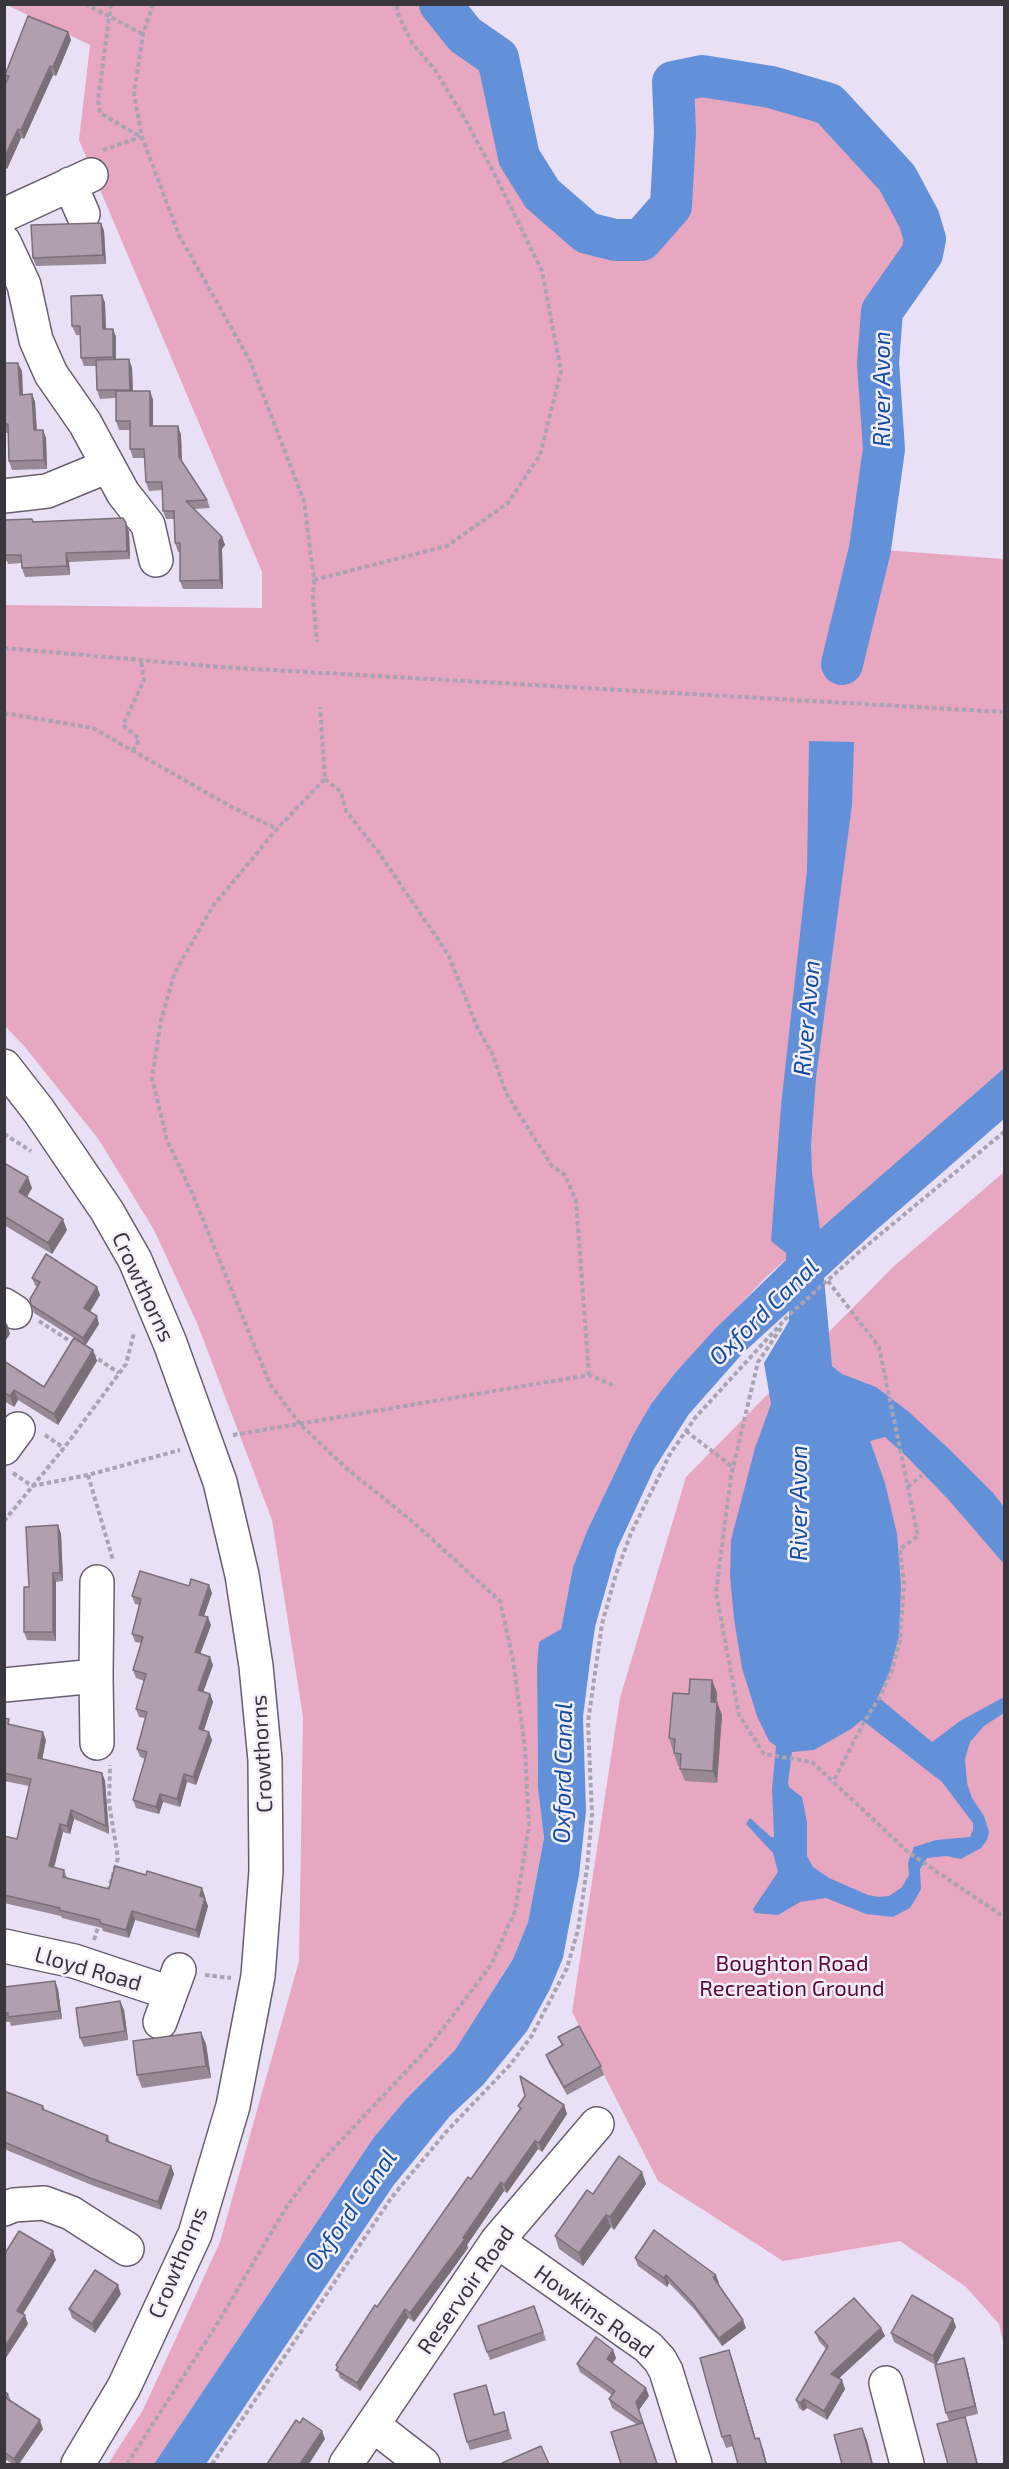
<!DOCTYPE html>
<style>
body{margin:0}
#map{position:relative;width:1009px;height:2469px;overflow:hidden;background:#eae0f5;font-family:"Exo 2",sans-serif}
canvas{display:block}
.frame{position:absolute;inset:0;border:6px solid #3a363e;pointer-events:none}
</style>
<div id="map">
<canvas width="1009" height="2469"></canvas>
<div class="frame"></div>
</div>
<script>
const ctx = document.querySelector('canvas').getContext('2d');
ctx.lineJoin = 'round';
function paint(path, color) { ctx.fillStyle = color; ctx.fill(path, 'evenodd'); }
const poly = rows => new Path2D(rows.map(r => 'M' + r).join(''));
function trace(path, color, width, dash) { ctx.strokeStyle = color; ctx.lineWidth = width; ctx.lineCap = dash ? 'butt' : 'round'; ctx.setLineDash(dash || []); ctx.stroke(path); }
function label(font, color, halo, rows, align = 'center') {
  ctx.font = font + ' "Exo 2",sans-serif'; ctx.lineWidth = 5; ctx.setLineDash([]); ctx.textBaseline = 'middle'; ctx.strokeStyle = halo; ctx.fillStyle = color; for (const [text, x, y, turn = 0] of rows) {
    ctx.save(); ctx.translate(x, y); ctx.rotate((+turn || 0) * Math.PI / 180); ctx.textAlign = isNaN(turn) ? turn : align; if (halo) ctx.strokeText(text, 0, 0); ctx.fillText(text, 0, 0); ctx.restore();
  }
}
const green = poly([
 [5,4,440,5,465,35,498,58,519,157,542,194,587,233,615,240,641,240,671,206,675,132,673,82,702,76,771,87,829,104,897,178,919,219,925,239,922,254,882,311,878,363,884,449,870,549,1004,559,1004,1068,766,1277,675,1373,651,1404,633,1435,587,1531,573,1567,561,1629,537,1667,538,1789,544,1838,528,1922,513,1959,455,2050,407,2098,374,2137,154,2464,108,2464,143,2410,220,2242,299,1961,303,1717,272,1520,197,1323,154,1230,99,1140,25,1047,5,1026,5,605,262,608,262,572,79,140,90,45],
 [1004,1172,1004,2346,999,2324,966,2287,900,2241,783,2261,658,2181,572,2012,620,1698,686,1477,893,1267]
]);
const water = poly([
 [809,741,854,742,852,805,816,1078,811,1144,812,1172,820,1229,1004,1068,1004,1119,875,1231,824,1278,832,1366,842,1374,876,1387,909,1412,949,1449,993,1493,1004,1507,1004,1564,947,1498,905,1455,885,1437,870,1441,885,1483,897,1534,901,1585,899,1637,889,1673,878,1697,932,1742,960,1721,1004,1697,1004,1713,984,1726,970,1742,965,1759,967,1783,972,1798,984,1816,989,1832,987,1840,981,1848,961,1859,946,1856,927,1858,920,1869,921,1889,916,1898,910,1908,893,1917,866,1914,826,1898,800,1902,778,1915,755,1913,753,1909,778,1872,773,1853,746,1824,750,1818,771,1837,774,1837,772,1789,776,1746,769,1741,757,1716,742,1668,734,1619,730,1576,731,1540,755,1448,771,1404,764,1363,789,1321,789,1311,743,1353,689,1414,654,1469,617,1549,595,1627,589,1669,583,1717,586,1811,579,1875,568,1931,563,1958,550,1989,527,2031,483,2085,450,2116,393,2186,206,2464,154,2464,374,2137,407,2098,455,2050,513,1959,528,1922,544,1838,538,1789,537,1667,539,1642,561,1629,573,1567,587,1531,633,1435,651,1404,675,1373,715,1329,786,1260,786,1253,771,1241,781,1106,807,870],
 [862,1720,942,1782,973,1823,973,1830,970,1837,936,1840,914,1847,908,1863,909,1875,902,1887,889,1896,879,1897,868,1895,829,1878,813,1867,807,1856,807,1822,802,1797,789,1787,788,1783,792,1752,814,1750,851,1729]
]);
const river = poly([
 [440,4,465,35,498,58,519,157,542,194,587,233,615,240,641,240,671,206,675,132,673,82,702,76,771,87,829,104,897,178,919,219,925,239,922,254,882,311,878,363,884,449,870,549,842,664]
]);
const path = poly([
 [85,4,143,34],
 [111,4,98,100,100,113,141,137],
 [153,4,143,34,134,94,142,137,179,235,250,361,304,501,314,580,313,598,317,642],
 [103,150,141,137],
 [314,580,447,546,508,503,540,455,561,371,542,271,494,173,466,121,435,70,412,43,397,12,397,4],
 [4,648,220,667,1004,712],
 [4,713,93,728,230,806,277,829],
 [133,751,139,739,123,725,144,680,141,660],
 [325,779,341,792,346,811,377,850,448,954,478,1029,492,1053,506,1093,552,1166,565,1175,576,1201,589,1375],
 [4,1134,31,1151],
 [828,1281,879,1347,918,1536,900,1549,904,1584,900,1640,892,1670,881,1695,864,1722,833,1782],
 [39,1321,76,1345],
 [781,1328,758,1362,731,1476,716,1592,739,1715,764,1754,812,1762,908,1852,1004,1917],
 [92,1355,119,1373],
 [686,1431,734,1468],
 [45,1435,64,1448],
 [233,1435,589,1375,615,1386],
 [13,1473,32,1486],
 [88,1475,113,1560],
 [32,1486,88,1475,180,1450],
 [908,1487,922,1475],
 [4,1521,64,1448,126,1364,134,1333],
 [108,1891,118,1858,109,1803,110,1765],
 [94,1940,99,1924],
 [205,1975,231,1978],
 [127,2464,214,2329,287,2206,319,2164,429,2047,491,1965,515,1911,529,1827,525,1748,513,1660,500,1601,413,1522,346,1468,300,1424,270,1384,193,1195,167,1140,152,1078,161,1020,175,972,213,906,277,829,325,779,320,707],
 [212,2464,392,2197,446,2132,510,2065,531,2037,567,1968,578,1930,587,1868,592,1814,588,1722,602,1624,616,1574,631,1533,670,1454,695,1418,789,1315,859,1252,1004,1132]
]);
const minor = poly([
 [70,184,83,214],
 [4,215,91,175],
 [4,242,24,285,36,340,51,374,85,423,123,493,148,525,156,560],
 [4,496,47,491,108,466],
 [4,1066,39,1111,107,1211,135,1260,170,1343,220,1482,242,1575,256,1666,265,1760,266,1871,258,1976,233,2106,195,2234,124,2387,78,2464],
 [4,1305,15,1312],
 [4,1448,18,1429],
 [96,1676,97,1743],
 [4,1685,96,1676,97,1582],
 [4,1946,74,1961,170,1993],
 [160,2022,179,1970],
 [4,2209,14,2205,44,2203,71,2213,127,2249],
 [497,2241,648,2347,660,2360,666,2371,695,2464],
 [886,2383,907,2464],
 [373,2425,423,2464],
 [346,2464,497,2241,597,2124]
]);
const wall = poly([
 [68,32,71,40,56,76,53,75,24,139,21,138,7,169,4,168,4,87,7,81,5,75],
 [101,223,104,231,106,264,36,266,33,258],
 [102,295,105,303,106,329,113,329,116,337,116,360,129,359,132,368,133,391,150,391,153,400,153,426,178,426,181,435,182,462,207,500,210,508,194,509,222,537,225,545,222,549,223,589,183,589,180,581,180,552,178,552,175,543,174,519,166,519,163,511,163,490,149,491,146,482,145,458,133,458,130,449,130,430,119,430,116,421,116,398,100,399,97,390,97,366,84,366,81,358,81,335,76,335,72,326],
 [4,363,22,371,23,394,32,394,35,402,37,430,43,430,46,438,47,469,12,470,9,461,8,433,4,433],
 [32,519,34,522,126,523,129,532,130,559,69,562,70,575,25,577,22,568,22,563,8,564,7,561,4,561,4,520],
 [4,1163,32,1188,27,1197,67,1230,52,1254,4,1225],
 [32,1278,97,1287,100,1295,90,1312,99,1324,85,1346,93,1350,97,1361,58,1425,18,1400,14,1407,4,1401,4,1361,44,1387,74,1338,34,1313,31,1305,37,1287,35,1285],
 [58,1525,61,1534,63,1581,56,1582,56,1641,27,1640,24,1632,29,1587],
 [209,1585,212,1593,204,1616,211,1625,200,1654,213,1665,203,1692,210,1694,213,1702,204,1730,212,1740,196,1785,187,1782,180,1807,163,1802,159,1814,136,1808,133,1800,145,1759,140,1757,137,1749,145,1718,139,1717,136,1709,144,1681,136,1678,133,1670,141,1643,135,1642,132,1634,140,1605,135,1604,132,1596,189,1586],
 [712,1680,717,1693,716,1702,722,1715,717,1783,685,1781,680,1769,680,1766,678,1766,669,1738,689,1694],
 [4,1718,11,1725,46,1740,42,1759,102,1773,105,1781,109,1834,74,1819,70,1834,63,1832,54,1868,64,1870,67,1878,109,1889,205,1896,204,1898,208,1906,199,1938,135,1920,129,1938,103,1931,102,1928,62,1918,61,1916,4,1903,4,1836,17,1839,29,1786,4,1781],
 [55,1981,58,1989,62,2019,11,2026,10,2022,4,2022,4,1987],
 [120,2001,124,2010,128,2040,84,2047,80,2038],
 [558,2037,601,2066,604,2075,567,2095,549,2063,546,2055,562,2046],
 [206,2044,211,2078,142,2088,137,2075],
 [4,2091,43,2106,45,2110,108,2136,110,2143,171,2166,174,2174,161,2210,94,2186,4,2149],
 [564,2105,567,2114,542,2152,538,2149,507,2193,504,2191,467,2245,468,2248,414,2322,408,2318,360,2391,340,2378,336,2365,471,2179,520,2109,518,2106],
 [642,2172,646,2184,614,2230,611,2227,583,2266,559,2249,555,2236,593,2194],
 [635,2258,719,2283,718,2284,746,2328,722,2346,695,2310,669,2283,667,2287,638,2266],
 [121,2294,95,2333,72,2318,69,2309],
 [534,2306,546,2340,490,2360,487,2352],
 [953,2319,956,2327,936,2365,894,2342,891,2333],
 [881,2328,885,2336,839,2378,845,2389,827,2420,807,2408,803,2411,799,2408,796,2400,826,2349,819,2341,815,2332],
 [613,2350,616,2358,613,2363,649,2396,639,2410,658,2464,636,2424,612,2408,609,2399,612,2395,580,2372,577,2364],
 [729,2350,756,2439,763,2449,767,2464,738,2464,733,2446,726,2448,722,2437],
 [964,2358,967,2367,978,2414,965,2417,968,2426,949,2421,946,2413],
 [4,2391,8,2394,11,2401,43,2429,19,2464,13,2464,4,2459],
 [489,2394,495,2415,504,2412,512,2439,470,2450,467,2442]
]);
const shadedWall = poly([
 [68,32,71,40,56,76,53,67],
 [50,66,53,75,24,139,21,130],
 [18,129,21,138,7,169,4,163,4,158],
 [101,223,104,231,106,264,103,255],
 [102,295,105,303,106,337,103,329],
 [113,329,116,337,116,366,113,357],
 [129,359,132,368,133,398,130,390],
 [18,363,22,371,23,403,20,395],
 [150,391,153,400,153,434,150,426],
 [32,394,35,402,37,438,34,430],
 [178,426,181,435,182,465,179,457],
 [43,430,46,438,47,469,44,460],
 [126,523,129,532,130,559,127,551],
 [222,537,225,545,222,549,223,589,220,580,219,541],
 [66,553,69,562,70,575,67,566],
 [28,1177,32,1188,23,1203,19,1192],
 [63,1219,67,1230,52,1254,48,1243],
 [97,1287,100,1295,87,1316,84,1308],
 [97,1316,99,1324,85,1346,83,1338],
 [7,1323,10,1334,4,1343,4,1327],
 [93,1350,97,1361,58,1425,54,1414],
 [14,1390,18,1400,14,1407,10,1396],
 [58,1525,61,1534,63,1581,60,1573],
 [53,1573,56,1582,56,1641,53,1632],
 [209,1585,212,1593,202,1622,199,1615],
 [208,1617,211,1625,198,1660,195,1652],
 [210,1657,213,1665,201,1698,198,1690],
 [712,1680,717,1693,716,1714,711,1702],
 [210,1694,213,1702,202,1736,199,1729],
 [717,1702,722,1715,717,1783,713,1771],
 [43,1732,46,1740,41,1766,38,1758],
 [209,1732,212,1740,196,1785,193,1777],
 [102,1773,105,1781,109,1834,106,1826],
 [184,1774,187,1782,180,1807,177,1799],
 [160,1794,163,1802,159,1814,156,1807],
 [71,1810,74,1819,70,1834,67,1826],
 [60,1824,63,1832,52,1875,49,1866],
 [202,1888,205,1896,203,1905,200,1896],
 [205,1898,208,1906,199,1938,196,1930],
 [132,1911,135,1920,129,1938,126,1930],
 [55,1981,58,1989,62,2019,59,2011],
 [120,2001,124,2010,128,2040,125,2031],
 [201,2032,206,2044,211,2078,206,2066],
 [564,2105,567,2114,542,2152,539,2143],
 [535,2141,538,2149,507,2193,504,2185],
 [171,2166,174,2174,161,2210,158,2202],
 [642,2172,646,2184,614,2230,610,2217],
 [501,2182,504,2191,467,2245,468,2248,414,2322,410,2313],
 [606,2215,611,2227,583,2266,579,2253],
 [53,2251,56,2260,20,2319,17,2311],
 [666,2275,669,2283,667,2287,664,2278],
 [716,2275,719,2283,716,2286,713,2277],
 [118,2285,121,2294,95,2333,92,2324],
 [405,2309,408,2318,360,2391,357,2383],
 [25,2315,28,2324,4,2361,4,2348],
 [953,2319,956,2327,936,2365,933,2356],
 [743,2320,746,2328,722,2346,719,2338],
 [881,2328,885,2336,835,2382,831,2374],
 [613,2350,616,2358,610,2367,607,2359],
 [729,2350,733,2361,759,2450,755,2439],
 [964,2358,967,2367,978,2414,975,2406],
 [842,2380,845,2389,827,2420,824,2411],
 [646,2388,649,2396,639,2410,636,2402],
 [804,2399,807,2408,803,2411,800,2403],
 [965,2417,968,2426,978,2464,977,2464],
 [40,2420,43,2429,19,2464,16,2464,14,2459],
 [862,2428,867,2440,873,2464,872,2464],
 [322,2431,325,2439,309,2464,300,2464],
 [759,2438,763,2449,767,2464,766,2464]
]);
const building = poly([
 [28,16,68,32,53,67,50,66,21,130,18,129,4,158,4,87,9,76,5,75,28,16],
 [101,223,103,255,33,258,31,225,101,223],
 [102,295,103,329,113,329,113,357,81,358,80,326,72,326,71,296,102,295],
 [129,359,130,390,97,390,96,360,129,359],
 [4,363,18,363,20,395,32,394,34,430,43,430,44,460,9,461,8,424,4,424,4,363],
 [116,391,150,391,150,426,178,426,179,457,207,500,186,501,222,537,219,541,220,580,180,581,180,543,175,543,174,511,163,511,162,482,146,482,144,449,130,449,130,421,116,421,116,391],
 [123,518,126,523,127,551,66,553,67,566,22,568,21,555,5,555,4,520,32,519,33,522,123,518],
 [4,1163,28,1177,19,1192,63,1219,48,1243,4,1216,4,1163],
 [46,1254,97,1287,84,1308,97,1316,83,1338,31,1305,30,1299,40,1282,32,1278,46,1254],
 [74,1338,93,1350,54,1414,14,1390,10,1396,4,1393,4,1361,44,1387,74,1338],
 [58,1525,60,1573,53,1573,53,1632,24,1632,24,1587,29,1587,26,1527,58,1525],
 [140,1571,189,1586,191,1579,209,1585,199,1615,208,1617,195,1652,210,1657,198,1690,210,1694,199,1729,209,1732,193,1777,184,1774,177,1799,160,1794,156,1807,133,1800,147,1752,137,1749,147,1712,136,1709,146,1674,133,1670,143,1637,132,1634,141,1599,132,1596,140,1571],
 [690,1679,712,1680,711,1702,717,1702,713,1771,680,1769,681,1754,674,1753,675,1739,669,1738,673,1693,689,1694,690,1679],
 [4,1718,9,1719,8,1724,43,1732,38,1758,102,1773,106,1826,71,1810,67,1826,60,1824,49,1866,64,1870,63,1877,109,1889,115,1866,146,1875,147,1871,202,1888,200,1896,205,1898,196,1930,132,1911,126,1930,100,1923,100,1920,59,1910,60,1908,4,1895,4,1836,17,1839,31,1779,4,1773,4,1718],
 [55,1981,59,2011,8,2017,8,2013,4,2013,4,1987,55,1981],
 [120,2001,125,2031,80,2038,76,2008,120,2001],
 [579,2026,601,2066,564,2087,546,2055,563,2045,558,2037,579,2026],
 [201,2032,206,2066,137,2075,133,2041,201,2032],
 [520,2076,564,2105,539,2143,535,2141,504,2185,501,2182,463,2238,465,2239,410,2313,405,2309,357,2383,336,2370,338,2367,336,2365,375,2305,377,2307,468,2177,471,2179,521,2108,518,2106,525,2096,520,2076],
 [4,2091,43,2106,42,2109,108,2136,106,2141,171,2166,158,2202,90,2178,4,2142,4,2091],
 [619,2156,642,2172,610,2217,606,2215,579,2253,555,2236,587,2190,593,2194,619,2156],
 [654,2230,716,2275,713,2277,743,2320,719,2338,691,2301,666,2275,664,2278,635,2258,654,2230],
 [19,2231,53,2251,17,2311,25,2315,4,2348,4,2255,19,2231],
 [95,2270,118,2285,92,2324,69,2309,95,2270],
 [912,2295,953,2319,933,2356,891,2333,912,2295],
 [854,2298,881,2328,831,2374,842,2380,824,2411,804,2399,800,2403,796,2400,828,2346,815,2332,854,2298],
 [534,2306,543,2332,487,2352,478,2326,534,2306],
 [596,2337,613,2350,607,2359,646,2388,636,2402,657,2464,621,2464,611,2432,642,2423,609,2399,615,2391,577,2364,596,2337],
 [729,2350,755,2439,759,2438,766,2464,738,2464,730,2435,722,2437,700,2358,729,2350],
 [964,2358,975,2406,946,2413,935,2365,964,2358],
 [486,2385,494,2415,504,2412,508,2430,467,2442,454,2394,486,2385],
 [4,2391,8,2394,6,2398,40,2420,14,2459,4,2452,4,2391],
 [965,2417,977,2464,948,2464,937,2424,965,2417],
 [303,2418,322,2431,300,2464,267,2464,296,2420,300,2423,303,2418],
 [862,2428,872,2464,842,2464,834,2435,862,2428],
 [541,2446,549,2464,502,2464,502,2463,541,2446]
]);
const streetNames = [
 ["Crowthorns",143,1287,65],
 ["Crowthorns",262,1754,-93],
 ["Lloyd Road",88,1969,16],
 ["Crowthorns",178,2263,-67],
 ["Reservoir Road",466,2290,-55],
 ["Howkins Road",594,2312,36]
];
const parkNames = [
 ["Boughton Road",792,1964],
 ["Recreation Ground",792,1989]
];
const waterNames = [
 ["River Avon",882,389,-90],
 ["River Avon",807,1018,-85],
 ["Oxford Canal",764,1312,-44],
 ["River Avon",799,1503,-90],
 ["Oxford Canal",563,1773,-89],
 ["Oxford Canal",351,2210,-55]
];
paint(green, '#e8a7c0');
paint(water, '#6391d9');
trace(river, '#6391d9', 42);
trace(minor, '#675e70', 36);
trace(path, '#aaa3b3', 4, [4.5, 3]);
trace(minor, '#fff', 33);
paint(wall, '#978996');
paint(shadedWall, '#7b6f7a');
paint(building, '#b09fae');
trace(building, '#7b6f7a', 1.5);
label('22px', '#3a363e', '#f5effc', streetNames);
label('22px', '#5b0936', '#f5effc', parkNames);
label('italic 24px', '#134da1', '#f5effc', waterNames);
</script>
